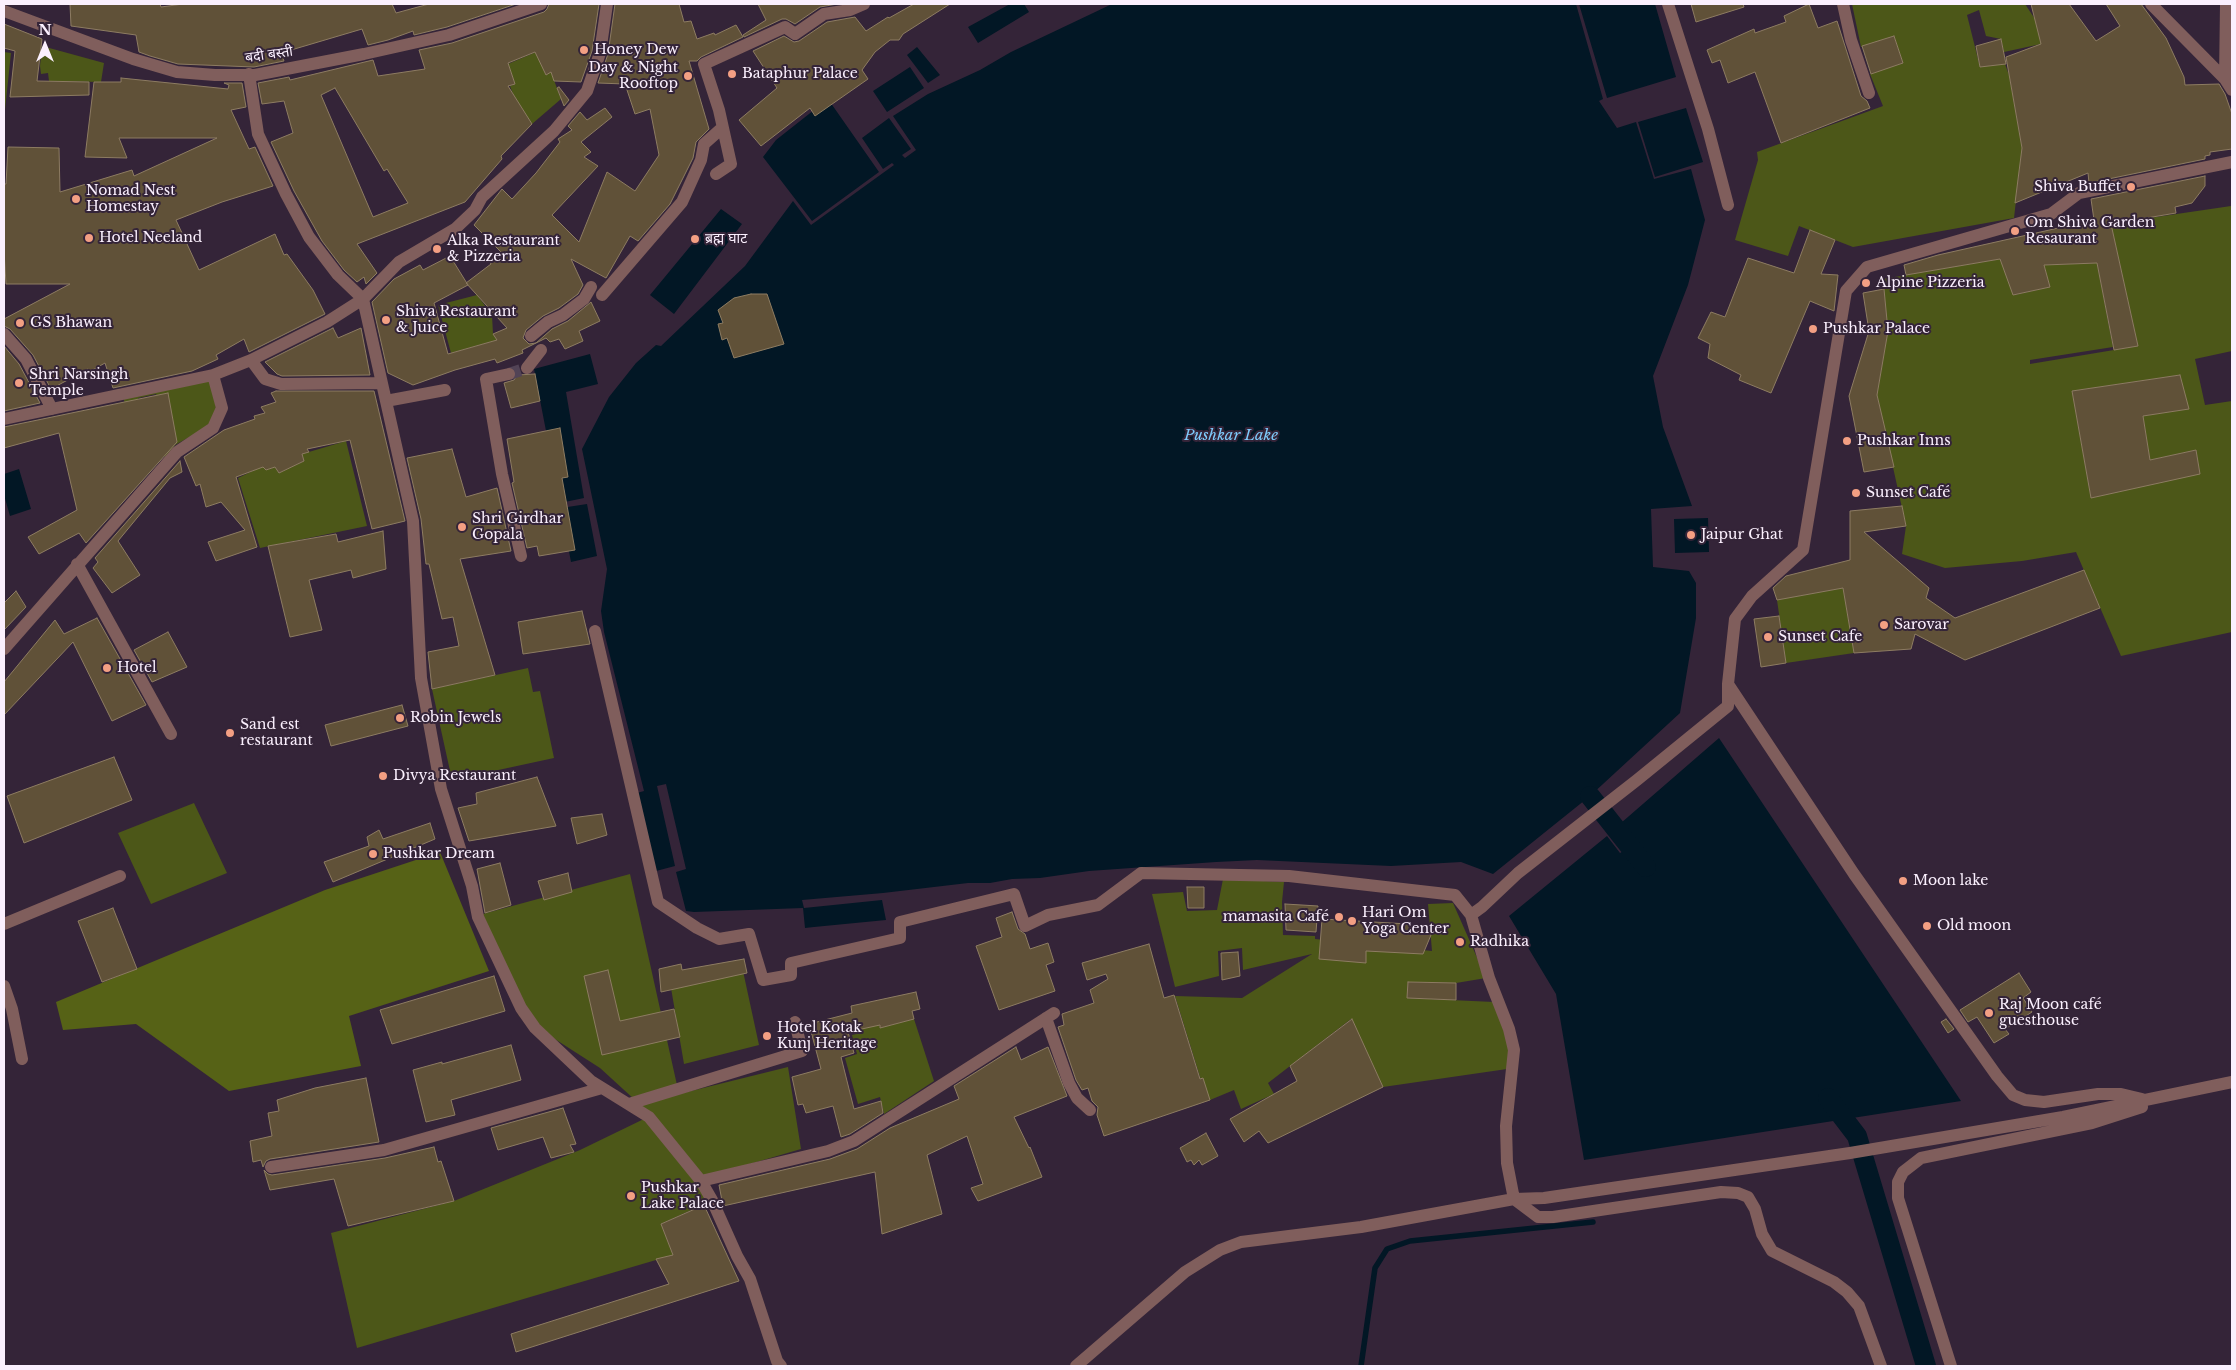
<!DOCTYPE html>
<meta charset="utf-8">
<style>
body{margin:0}
#map{position:relative;width:2236px;height:1370px;overflow:hidden;background:#342438;font-family:"Libre Baskerville",serif}
canvas{display:block}
.frame{position:absolute;inset:0;border:5px solid #fbf0fe;pointer-events:none}
.north{position:absolute;left:20px;top:20px;width:50px;height:50px;-webkit-text-stroke:4px #342438;paint-order:stroke;rotate:0deg;font-size:14px;font-weight:700;line-height:20px;text-align:center;color:#fbf0fe}
.north::after{content:'';display:block;margin:auto;width:18px;height:22px;background:#fbf0fe;clip-path:polygon(50% 0,100% 100%,50% 72%,0 100%)}
</style>
<div id="map">
<canvas width="2236" height="1370"></canvas>
<div class="frame"></div>
<div class="north">N</div>
</div>
<script>
const ctx = document.querySelector('canvas').getContext('2d');
ctx.lineJoin = 'round';
function paint(path, color) { ctx.fillStyle = color; ctx.fill(path, 'evenodd'); }
const poly = rows => new Path2D(rows.map(r => 'M' + r).join(''));
function trace(path, color, width, dash) { ctx.strokeStyle = color; ctx.lineWidth = width; ctx.lineCap = dash ? 'butt' : 'round'; ctx.setLineDash(dash || []); ctx.stroke(path); }
function label(font, color, halo, rows, align = 'center') {
  ctx.font = font + ' "Libre Baskerville","Noto Sans Devanagari",serif'; ctx.lineWidth = 4; ctx.setLineDash([]); ctx.textBaseline = 'middle'; ctx.strokeStyle = halo; ctx.fillStyle = color; for (const [text, x, y, turn = 0] of rows) {
    ctx.save(); ctx.translate(x, y); ctx.rotate((+turn || 0) * Math.PI / 180); ctx.textAlign = isNaN(turn) ? turn : align; if (halo) ctx.strokeText(text, 0, 0); ctx.fillText(text, 0, 0); ctx.restore();
  }
}
const green = poly([
 [1852,4,2025,4,2035,19,2041,44,2004,52,2001,39,1986,36,1979,10,1967,15,1980,67,2005,64,2009,75,2022,148,2014,218,1853,247,1799,226,1788,256,1735,240,1758,160,1757,152,1883,106,1870,74,1903,63,1894,36,1861,47],
 [42,46,104,63,101,82,49,81,48,73,41,74,40,66],
 [543,49,541,64,546,74,551,72,561,99,532,124,515,99,510,86,515,84,508,64],
 [4,52,11,53,4,119],
 [2231,206,2232,351,2195,359,2205,405,2232,401,2232,632,2121,656,2076,552,2022,561,1945,568,1902,554,1906,526,1877,395,1888,331,1883,279,2000,259,2014,295,2050,287,2044,265,2097,263,2113,347,2030,360,2030,364,2138,346,2113,233,2095,226],
 [2180,375,2188,409,2143,416,2150,460,2196,450,2200,473,2091,498,2072,391],
 [477,295,492,315,493,334,497,340,451,353,438,305],
 [211,375,218,421,175,445,165,458,163,449,169,434,175,432,170,406,161,409,156,394,138,398,146,432,126,412,123,394],
 [346,441,367,526,260,548,238,478,263,466,266,470,275,467,279,473,304,461,302,454],
 [1843,588,1854,653,1786,663,1777,600],
 [528,668,533,692,540,691,554,758,452,780,432,689],
 [194,803,227,873,151,904,118,833],
 [630,874,679,1094,788,1067,801,1149,702,1178,658,1121,600,1068,519,1016,479,915],
 [1223,879,1284,882,1282,902,1283,935,1315,936,1315,939,1432,951,1428,904,1453,903,1486,978,1456,983,1408,982,1407,998,1494,1002,1512,1051,1507,1069,1383,1087,1351,1019,1268,1083,1274,1094,1241,1109,1234,1090,1210,1100,1200,1077,1175,996,1242,998,1312,954,1243,970,1242,948,1218,951,1219,976,1175,987,1152,894,1183,892,1187,911,1217,910],
 [743,971,759,1045,684,1064,671,988],
 [914,1019,934,1081,884,1114,880,1097,858,1104,845,1058,857,1054,852,1035,861,1033,859,1024,879,1024,880,1028],
 [648,1117,711,1201,661,1224,673,1255,357,1348,331,1233,454,1201,580,1150]
]);
const forest = poly([
 [440,852,489,971,349,1016,361,1066,229,1091,136,1024,63,1030,56,1002,325,890]
]);
const water = poly([
 [1010,4,1024,4,1029,12,978,43,968,27],
 [1112,4,1576,4,1603,99,1599,101,1617,128,1636,122,1654,179,1691,169,1705,220,1688,285,1653,376,1663,427,1692,506,1651,509,1653,567,1689,571,1696,583,1696,618,1680,713,1590,796,1493,874,1461,862,1391,866,1257,860,1216,862,1089,871,1040,878,1012,879,990,883,968,883,883,893,802,900,804,908,882,900,886,920,814,927,805,928,803,908,694,912,686,911,676,872,686,869,666,784,657,786,675,866,656,871,637,793,644,791,604,632,601,611,607,569,582,449,609,397,636,363,656,345,661,346,745,266,793,201,811,225,894,165,892,163,883,169,862,138,889,118,911,149,902,155,905,158,916,150,893,116,928,94,980,70,1011,52],
 [1579,4,1655,4,1676,77,1607,98],
 [917,47,940,75,928,83,907,55],
 [910,67,924,88,887,112,873,91],
 [828,99,879,172,812,221,763,157,776,140],
 [1686,108,1703,162,1655,177,1638,122],
 [721,209,742,224,674,314,650,295],
 [590,354,598,384,566,392,584,498,560,503,534,369],
 [19,469,31,509,10,516,4,495,4,474],
 [587,504,597,556,571,562,561,508],
 [1708,518,1709,552,1675,553,1674,519],
 [1719,738,1961,1101,1584,1160,1556,994,1509,916,1607,836,1620,853,1635,844,1621,823]
]);
const stream = poly([
 [1361,1366,1375,1268,1387,1249,1410,1241,1593,1222]
]);
const canal = poly([
 [1590,796,1646,867],
 [1828,1098,1857,1136,1926,1366]
]);
const building = poly([
 [70,4,160,4,161,7,183,4,392,4,396,13,429,4,516,4,447,27,414,35,413,31,388,40,368,45,362,29,281,53,284,61,254,67,178,64,150,56,139,52,136,35,71,26,70,4],
 [549,4,599,4,592,51,581,82,554,81,551,72,546,75,535,52,508,63,515,84,508,86,532,124,501,156,502,159,465,202,357,244,377,273,366,284,364,277,357,282,344,270,322,241,294,191,271,142,293,133,284,101,262,104,258,83,289,77,290,80,373,60,378,76,425,69,419,50,452,43,544,12,547,9,549,4],
 [335,88,384,171,387,169,408,203,373,217,321,95,335,88],
 [615,4,679,4,684,22,691,21,697,39,714,33,715,35,736,25,743,37,701,57,697,61,689,61,709,129,696,142,693,158,670,204,638,241,630,236,606,278,571,259,583,285,578,294,559,308,543,316,526,330,523,338,529,344,536,343,552,329,568,321,591,302,600,321,579,331,583,341,565,349,559,339,550,342,546,338,522,350,523,353,497,363,495,359,455,370,413,385,388,373,372,302,394,279,420,265,423,270,450,256,468,285,434,303,448,354,497,340,493,334,507,328,466,283,491,264,489,260,501,252,474,225,502,189,512,199,536,173,560,142,558,139,572,130,568,126,580,112,587,120,605,108,612,117,581,142,591,152,584,157,598,166,552,215,579,242,607,172,635,191,659,155,650,109,635,114,625,84,598,83,608,54,615,4],
 [758,4,837,4,820,7,795,24,786,19,782,19,744,37,743,35,766,20,758,4],
 [914,4,950,4,903,34,899,40,890,40,875,52,862,70,868,79,815,116,810,108,761,146,739,120,777,88,753,51,784,36,794,42,799,41,827,22,855,17,866,31,888,17,889,18,914,4],
 [1691,4,1743,4,1744,7,1696,22,1691,4],
 [1809,4,1818,28,1837,21,1861,96,1867,101,1870,108,1781,143,1755,72,1728,83,1720,60,1712,63,1707,50,1754,29,1755,33,1786,22,1784,16,1809,4],
 [2031,4,2069,4,2096,41,2120,26,2106,4,2141,4,2166,38,2184,77,2185,85,2219,84,2225,94,2232,114,2232,149,2210,152,2210,155,2205,156,2205,159,2089,183,2088,173,2015,203,2022,148,2006,57,2041,44,2031,4],
 [4,24,42,39,37,81,89,82,89,95,10,97,15,51,4,48,4,24],
 [1894,36,1903,63,1871,74,1862,46,1894,36],
 [2001,39,2006,64,1980,67,1976,46,2001,39],
 [121,78,228,89,229,85,224,83,242,83,246,107,231,110,249,149,255,147,273,186,222,202,176,220,199,270,275,234,284,255,287,254,313,290,325,314,249,352,244,339,216,355,218,359,192,371,113,388,105,363,89,372,88,369,51,389,33,355,10,329,4,326,4,319,70,284,6,284,4,251,4,184,6,184,8,147,59,148,60,192,132,170,134,176,217,138,119,138,127,158,85,157,94,82,121,82,121,78],
 [559,87,569,100,564,106,557,88,559,87],
 [2205,176,2205,186,2192,203,2175,207,2176,213,2111,224,2138,346,2114,350,2097,263,2044,265,2050,287,2013,295,2000,259,1906,275,1904,265,1938,255,2094,220,2091,199,2205,176],
 [1810,230,1835,240,1821,274,1838,275,1834,311,1810,301,1771,393,1739,380,1741,375,1708,358,1710,344,1698,338,1711,312,1725,317,1748,258,1794,273,1810,230],
 [1884,289,1888,331,1877,395,1894,467,1864,472,1849,396,1869,331,1863,293,1884,289],
 [751,294,767,294,784,344,734,358,727,338,722,340,718,324,723,323,718,310,734,298,751,294],
 [333,328,338,338,361,328,370,375,282,376,277,374,265,362,333,328],
 [4,346,19,364,40,403,4,411,4,346],
 [535,374,540,401,511,408,504,383,514,380,517,375,535,374],
 [2180,375,2189,409,2143,416,2150,460,2196,450,2200,474,2091,498,2072,391,2180,375],
 [276,391,374,391,405,521,372,529,350,440,307,449,309,452,302,454,304,461,279,473,275,467,266,470,263,467,236,477,257,547,216,561,208,542,245,530,221,502,206,507,200,484,196,486,184,457,224,430,255,419,254,416,265,413,261,407,276,402,271,393,276,391],
 [168,393,177,442,86,543,79,533,39,554,28,537,77,510,59,433,4,448,4,427,168,393],
 [560,428,568,477,562,478,575,550,539,556,537,546,527,548,512,483,514,482,507,439,560,428],
 [452,449,466,497,497,488,511,551,460,559,495,675,432,689,428,652,459,646,453,617,442,619,429,564,426,564,421,519,407,458,452,449],
 [180,461,182,472,170,478,118,541,140,575,112,593,93,568,98,562,95,558,180,461],
 [1902,506,1906,526,1864,532,1929,588,1926,598,1955,618,2084,570,2100,608,1965,660,1915,634,1911,649,1854,653,1843,588,1777,600,1773,588,1786,576,1850,560,1850,511,1902,506],
 [383,531,386,569,353,578,351,570,309,580,322,630,290,637,268,546,336,534,338,542,383,531],
 [16,591,26,607,4,630,4,603,16,591],
 [582,611,590,644,523,654,518,622,582,611],
 [1779,616,1786,663,1761,667,1754,619,1779,616],
 [97,618,146,705,112,721,73,642,4,715,4,682,55,620,64,634,97,618],
 [168,632,187,667,152,682,134,650,168,632],
 [402,705,408,726,331,746,325,725,402,705],
 [114,757,132,800,24,843,7,796,114,757],
 [537,777,556,826,469,841,458,808,477,804,476,793,537,777],
 [602,814,607,835,577,844,571,818,602,814],
 [430,823,435,839,333,882,324,862,369,846,367,837,379,830,383,839,430,823],
 [500,863,511,905,485,913,477,869,500,863],
 [568,873,572,892,544,900,538,881,568,873],
 [1187,887,1204,887,1204,908,1188,908,1187,887],
 [1285,904,1318,906,1316,932,1286,930,1285,904],
 [113,908,137,969,102,982,78,921,113,908],
 [1012,912,1018,929,1025,934,1030,949,1048,943,1054,962,1046,965,1055,991,999,1010,976,946,1002,937,996,918,1012,912],
 [1322,919,1408,924,1431,935,1423,954,1366,951,1366,963,1319,959,1322,919],
 [1149,944,1164,998,1174,995,1200,1079,1203,1078,1210,1100,1104,1136,1097,1115,1098,1107,1092,1101,1088,1088,1082,1090,1076,1080,1058,1027,1064,1025,1062,1014,1094,1003,1090,990,1108,979,1106,974,1087,980,1082,963,1149,944],
 [1238,952,1240,976,1222,980,1221,953,1238,952],
 [744,959,747,973,661,992,659,969,681,964,682,970,744,959],
 [608,970,620,1021,674,1009,680,1037,602,1055,584,976,608,970],
 [2019,973,2031,992,2023,998,2032,1012,2005,1029,2009,1034,1994,1043,1977,1017,1968,1022,1960,1010,2019,973],
 [494,976,505,1011,392,1044,380,1010,494,976],
 [1408,982,1456,983,1456,1000,1407,998,1408,982],
 [916,992,920,1009,912,1011,914,1019,880,1028,880,1025,848,1032,854,1053,841,1057,854,1109,881,1101,883,1113,850,1134,841,1137,833,1106,806,1113,803,1104,798,1105,792,1077,821,1069,809,1024,852,1013,851,1006,916,992],
 [1352,1019,1383,1087,1268,1143,1259,1131,1244,1142,1230,1119,1297,1081,1290,1066,1352,1019],
 [1946,1019,1954,1029,1948,1033,1941,1022,1946,1019],
 [511,1045,521,1080,451,1100,455,1115,426,1122,413,1070,442,1062,442,1064,511,1045],
 [1016,1047,1021,1060,1048,1047,1067,1096,1014,1117,1029,1148,1030,1147,1042,1177,978,1201,971,1188,983,1184,967,1136,927,1155,942,1214,882,1234,875,1172,723,1206,719,1185,830,1159,857,1149,890,1128,959,1099,954,1086,1016,1047],
 [366,1078,379,1142,270,1159,266,1161,263,1167,261,1160,253,1162,250,1141,272,1136,268,1113,279,1111,277,1100,315,1088,366,1078],
 [563,1108,576,1144,570,1145,574,1152,551,1158,543,1137,498,1150,491,1128,563,1108],
 [1206,1133,1218,1156,1202,1165,1199,1160,1194,1165,1191,1160,1187,1162,1180,1148,1206,1133],
 [434,1147,438,1162,441,1161,454,1201,348,1226,334,1179,270,1190,264,1170,268,1174,272,1175,385,1158,434,1147],
 [704,1205,739,1281,516,1352,511,1334,669,1284,656,1259,673,1255,661,1224,704,1205]
]);
const streetTunnel = poly([
 [509,374,527,368]
]);
const street = poly([
 [1668,4,1708,129,1728,205],
 [1843,4,1851,40,1869,93],
 [2151,4,2225,79,2232,90],
 [4,11,133,59,177,72,215,75,255,75,364,54,449,35,541,4],
 [249,74,258,134,286,194,309,237,338,275,363,299,413,521,421,678,441,789,472,886,478,917,521,1008,535,1028,591,1081,649,1117,701,1181,712,1200,737,1256,750,1279,777,1361,781,1366],
 [2225,79,2226,4],
 [716,174,731,164,719,110,704,64,785,27,795,34,824,14,850,10,864,4],
 [602,295,682,202,701,160,704,144,722,128],
 [4,334,26,359,52,409],
 [531,336,548,322,563,315,584,299,591,287],
 [251,360,265,379,281,384,382,383],
 [527,368,541,350],
 [509,374,486,379,502,474,521,556],
 [386,401,445,390],
 [4,419,213,375,251,360,327,322,363,299,399,262,455,229,475,210,482,197,554,131,587,91,600,53,607,4],
 [77,564,171,734],
 [595,631,658,902,697,928,719,939,749,934,763,980,791,975,791,963,900,938,900,922,1014,894,1025,926,1048,915,1098,905,1141,873,1289,876,1455,895,1471,915],
 [4,649,177,452,213,428,222,408,213,375],
 [1728,684,1854,874,1997,1076,2013,1095,2025,1100,2044,1102,2098,1094,2121,1094,2142,1099],
 [4,924,120,876],
 [4,986,12,1009,22,1059],
 [1046,1018,1069,1083,1077,1098,1090,1110],
 [629,1104,802,1051,795,1022],
 [271,1167,384,1150,602,1088],
 [701,1181,828,1151,854,1141,1054,1013],
 [1076,1366,1185,1272,1220,1250,1241,1242,1361,1227,1514,1199,1544,1198,1850,1153,2063,1117,2232,1082],
 [1881,1366,1859,1306,1847,1292,1834,1282,1772,1251,1762,1234,1755,1209,1748,1197,1738,1193,1721,1192,1553,1217,1538,1217,1514,1199,1507,1163,1506,1126,1514,1050,1509,1029,1489,978,1471,915,1482,907,1518,873,1637,780,1728,706,1728,684,1735,619,1752,596,1803,550,1846,291,1867,267,2051,214,2079,193,2232,162],
 [1951,1366,1898,1198,1898,1182,1903,1172,1921,1158,2092,1123,2142,1107]
]);
const markers = [
 [584,50,5,"#f39f83"],
 [732,74,5,"#f39f83"],
 [688,76,5,"#f39f83"],
 [2131,187,5,"#f39f83"],
 [76,199,5,"#f39f83"],
 [2015,231,5,"#f39f83"],
 [89,238,5,"#f39f83"],
 [695,239,5,"#f39f83"],
 [437,249,5,"#f39f83"],
 [1866,283,5,"#f39f83"],
 [386,320,5,"#f39f83"],
 [20,323,5,"#f39f83"],
 [1813,329,5,"#f39f83"],
 [19,383,5,"#f39f83"],
 [1847,441,5,"#f39f83"],
 [1856,493,5,"#f39f83"],
 [462,527,5,"#f39f83"],
 [1691,535,5,"#f39f83"],
 [1884,625,5,"#f39f83"],
 [1768,637,5,"#f39f83"],
 [107,668,5,"#f39f83"],
 [400,718,5,"#f39f83"],
 [230,733,5,"#f39f83"],
 [383,776,5,"#f39f83"],
 [373,854,5,"#f39f83"],
 [1903,881,5,"#f39f83"],
 [1339,917,5,"#f39f83"],
 [1352,921,5,"#f39f83"],
 [1927,926,5,"#f39f83"],
 [1460,942,5,"#f39f83"],
 [1989,1013,5,"#f39f83"],
 [767,1036,5,"#f39f83"],
 [631,1196,5,"#f39f83"]
];
const poiNames = [
 ["Honey Dew",594,50],
 ["Day & Night",678,68,"right"],
 ["Rooftop",678,84,"right"],
 ["Bataphur Palace",742,74],
 ["Shiva Buffet",2121,187,"right"],
 ["Nomad Nest",86,191],
 ["Homestay",86,207],
 ["Om Shiva Garden",2025,223],
 ["Resaurant",2025,239],
 ["Hotel Neeland",99,238],
 ["ब्रह्म घाट",705,239],
 ["Alka Restaurant",447,241],
 ["& Pizzeria",447,257],
 ["Alpine Pizzeria",1876,283],
 ["Shiva Restaurant",396,312],
 ["& Juice",396,328],
 ["GS Bhawan",30,323],
 ["Pushkar Palace",1823,329],
 ["Shri Narsingh",29,375],
 ["Temple",29,391],
 ["Pushkar Inns",1857,441],
 ["Sunset Café",1866,493],
 ["Shri Girdhar",472,519],
 ["Gopala",472,535],
 ["Jaipur Ghat",1701,535],
 ["Sarovar",1894,625],
 ["Sunset Cafe",1778,637],
 ["Hotel",117,668],
 ["Robin Jewels",410,718],
 ["Sand est",240,725],
 ["restaurant",240,741],
 ["Divya Restaurant",393,776],
 ["Pushkar Dream",383,854],
 ["Moon lake",1913,881],
 ["Hari Om",1362,913],
 ["Yoga Center",1362,929],
 ["mamasita Café",1329,917,"right"],
 ["Old moon",1937,926],
 ["Radhika",1470,942],
 ["Raj Moon café",1999,1005],
 ["guesthouse",1999,1021],
 ["Hotel Kotak",777,1028],
 ["Kunj Heritage",777,1044],
 ["Pushkar",641,1188],
 ["Lake Palace",641,1204]
];
const streetNames = [
 ["बदी बस्ती",269,55,-8]
];
const waterNames = [
 ["Pushkar Lake",1231,436]
];
paint(green, '#4c5718');
paint(forest, '#566216');
paint(water, '#021725');
trace(stream, '#021725', 5.5);
trace(canal, '#021725', 20);
paint(building, '#605138');
trace(building, '#8d7c62', 1);
trace(streetTunnel, '#524356', 12, [12, 6]);
trace(street, '#805e5c', 12);
for (const [x, y, r, color] of markers) { const dot = new Path2D(); dot.arc(x, y, r, 0, 2 * Math.PI); ctx.fillStyle = color; ctx.fill(dot); trace(dot, '#342438', 2); }
label('14px', '#fbf0fe', '#342438', poiNames, 'left');
label('14px', '#fbf0fe', '#342438', streetNames);
label('italic 15px', '#7ecbfc', '#342438', waterNames);
</script>
